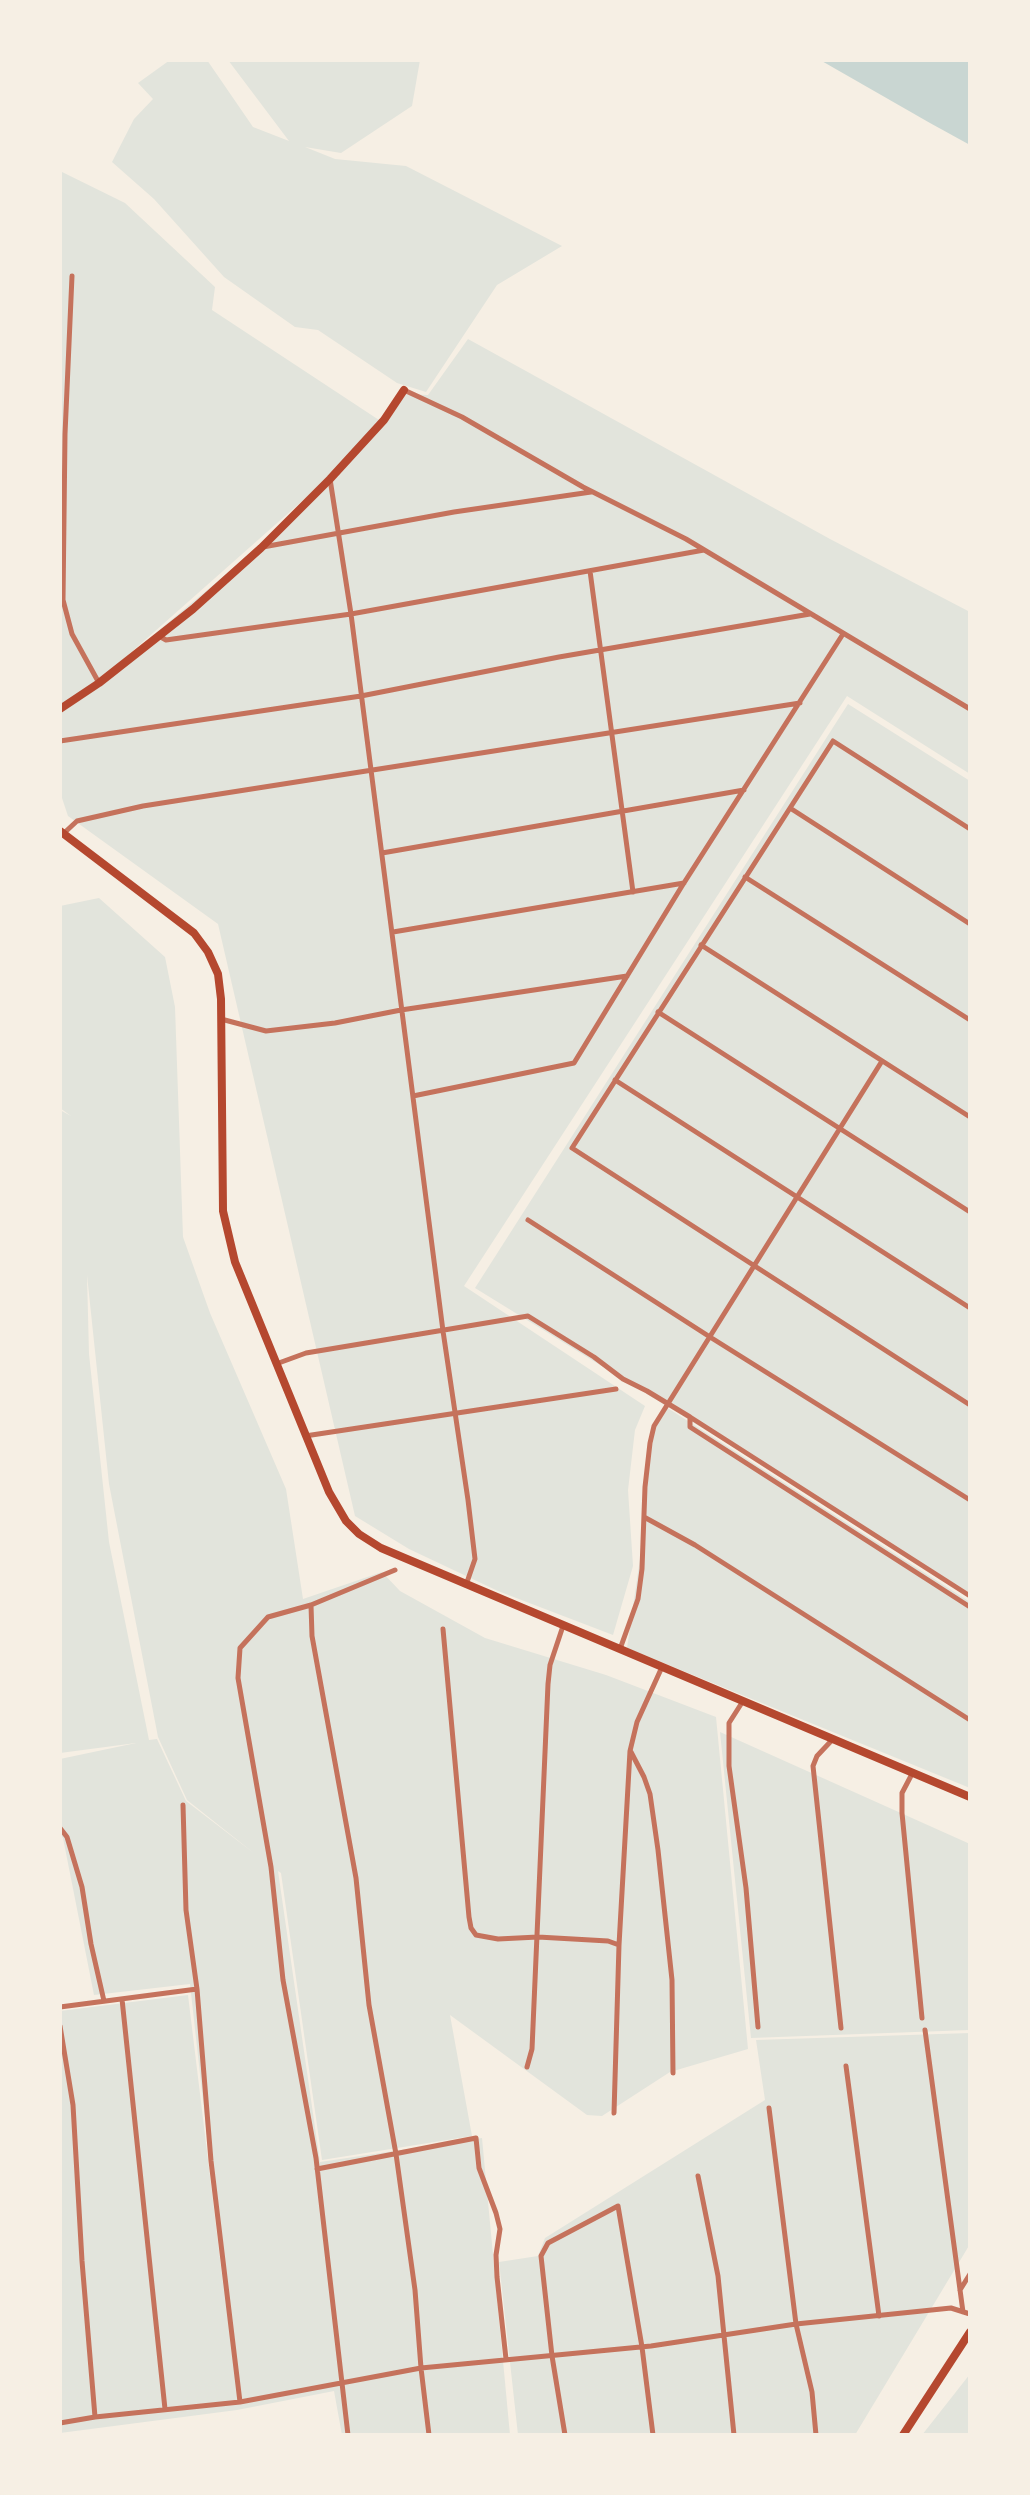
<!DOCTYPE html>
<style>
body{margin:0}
#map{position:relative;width:1030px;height:2495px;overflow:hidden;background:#f6efe4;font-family:Overpass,sans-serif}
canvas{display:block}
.frame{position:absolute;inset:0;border:62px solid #f6efe4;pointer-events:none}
</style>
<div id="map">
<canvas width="1030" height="2495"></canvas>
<div class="frame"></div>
</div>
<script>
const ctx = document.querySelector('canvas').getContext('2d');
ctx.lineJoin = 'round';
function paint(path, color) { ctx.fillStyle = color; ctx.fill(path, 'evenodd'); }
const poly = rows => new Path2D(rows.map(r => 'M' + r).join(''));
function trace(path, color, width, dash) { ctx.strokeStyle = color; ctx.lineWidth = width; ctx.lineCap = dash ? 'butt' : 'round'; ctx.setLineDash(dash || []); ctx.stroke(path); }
const green = poly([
 [170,60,207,60,253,127,289,141,228,60,420,60,412,106,341,153,305,147,335,159,406,166,562,246,497,285,426,392,397,383,318,330,295,327,224,277,154,199,112,162,134,119,153,99,138,83],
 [60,171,125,203,215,287,212,310,379,420,328,478,110,671,243,560,334,475,405,394,428,395,468,339,830,539,970,612,970,774,847,696,464,1286,645,1406,635,1430,628,1490,633,1566,613,1635,498,1591,409,1549,355,1516,218,924,68,816,60,792],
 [848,704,970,781,970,1593,475,1288],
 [99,898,165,957,175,1007,183,1237,210,1313,286,1489,303,1599,382,1572,400,1591,485,1638,606,1675,716,1717,748,2049,670,2072,602,2116,587,2115,450,2015,472,2136,322,2160,281,1873,278,1871,320,2162,482,2138,510,2435,342,2435,334,2391,237,2410,60,2433,60,2011,188,1995,226,2308,190,1984,94,1995,63,1838,60,1835,60,1759,136,1743,60,1753,60,1110,71,1116,60,1108,60,906],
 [87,1275,109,1484,158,1737,187,1800,255,1854,186,1801,157,1739,149,1740,109,1542,89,1354],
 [666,1407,970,1602,970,1788,627,1648,643,1538,652,1430],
 [720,1732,970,1844,970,2030,751,2038],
 [970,2033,970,2244,855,2435,518,2435,499,2262,538,2256,545,2238,765,2100,756,2040],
 [970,2374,970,2435,922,2435]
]);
const water = poly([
 [820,60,970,60,970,145,930,123]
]);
const minor = poly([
 [72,276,65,434,63,600,72,634,99,683],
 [404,390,462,417,583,487,686,539,970,709],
 [330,479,351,614,443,1331,468,1500,475,1559,466,1585],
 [263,547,454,512,591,492],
 [590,571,633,892],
 [159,636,166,640,351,614,704,550],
 [60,741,361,696,559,657,810,614],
 [790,808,970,924],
 [970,829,833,741,572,1148,970,1405],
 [63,834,77,821,143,806,800,703],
 [382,853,744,790],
 [745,877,970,1020],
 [393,932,684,883],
 [701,945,970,1117],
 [658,1012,970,1212],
 [221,1019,266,1031,335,1023,401,1010,627,976],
 [615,1080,970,1308],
 [413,1096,574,1063,682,886,843,634],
 [528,1220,710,1337,970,1500],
 [276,1364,306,1353,528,1316,594,1357,623,1379,647,1391,690,1417,970,1596],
 [690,1417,690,1427,970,1607],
 [305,1436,616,1389],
 [644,1517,695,1545,970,1720],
 [311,1605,312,1636,356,1878,369,2005,396,2154,415,2290,421,2368,429,2435],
 [443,1629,469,1917,471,1928,476,1935,498,1939,538,1937,608,1941,619,1945,630,1751,637,1722,662,1667],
 [620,1649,638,1599,642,1569,645,1487,650,1443,654,1426,882,1061],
 [743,1701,729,1723,729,1766,746,1888,758,2027],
 [833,1739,817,1756,813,1766,841,2028],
 [631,1752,644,1777,650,1794,658,1850,672,1980,673,2073],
 [913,1772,902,1793,902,1813,922,2018],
 [183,1805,186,1910,197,1989,211,2161,240,2402],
 [60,1828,67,1837,82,1887,91,1944,104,2001],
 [122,1999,165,2409],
 [60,2007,197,1989],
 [60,2026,73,2105,82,2261,95,2417],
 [925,2030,963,2312],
 [846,2066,879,2316],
 [527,2067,532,2049,548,1684,550,1665,563,1626],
 [769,2108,796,2324,812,2392,816,2435],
 [614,2113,619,1945],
 [317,2169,476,2138,479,2168,496,2213,500,2229,496,2255,497,2277,506,2359],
 [698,2176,718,2276,734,2435],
 [960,2290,970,2274],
 [60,2423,95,2417,240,2402,421,2368,651,2346,796,2324,951,2308,970,2314],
 [348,2435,316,2158,283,1980,271,1867,238,1678,240,1648,268,1617,311,1605,395,1570],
 [565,2435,552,2356,541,2256,548,2243,618,2206,642,2347,653,2435]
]);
const secondary = poly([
 [60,709,99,683,193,609,261,548,330,479,384,420,404,390],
 [60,831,194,933,208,952,218,974,221,999,223,1211,235,1262,329,1492,346,1521,359,1534,381,1548,970,1797],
 [903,2435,970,2332]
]);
paint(green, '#e2e4dc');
paint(water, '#c9d6d2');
trace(minor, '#c5725c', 5);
trace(secondary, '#b5482f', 8);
</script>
